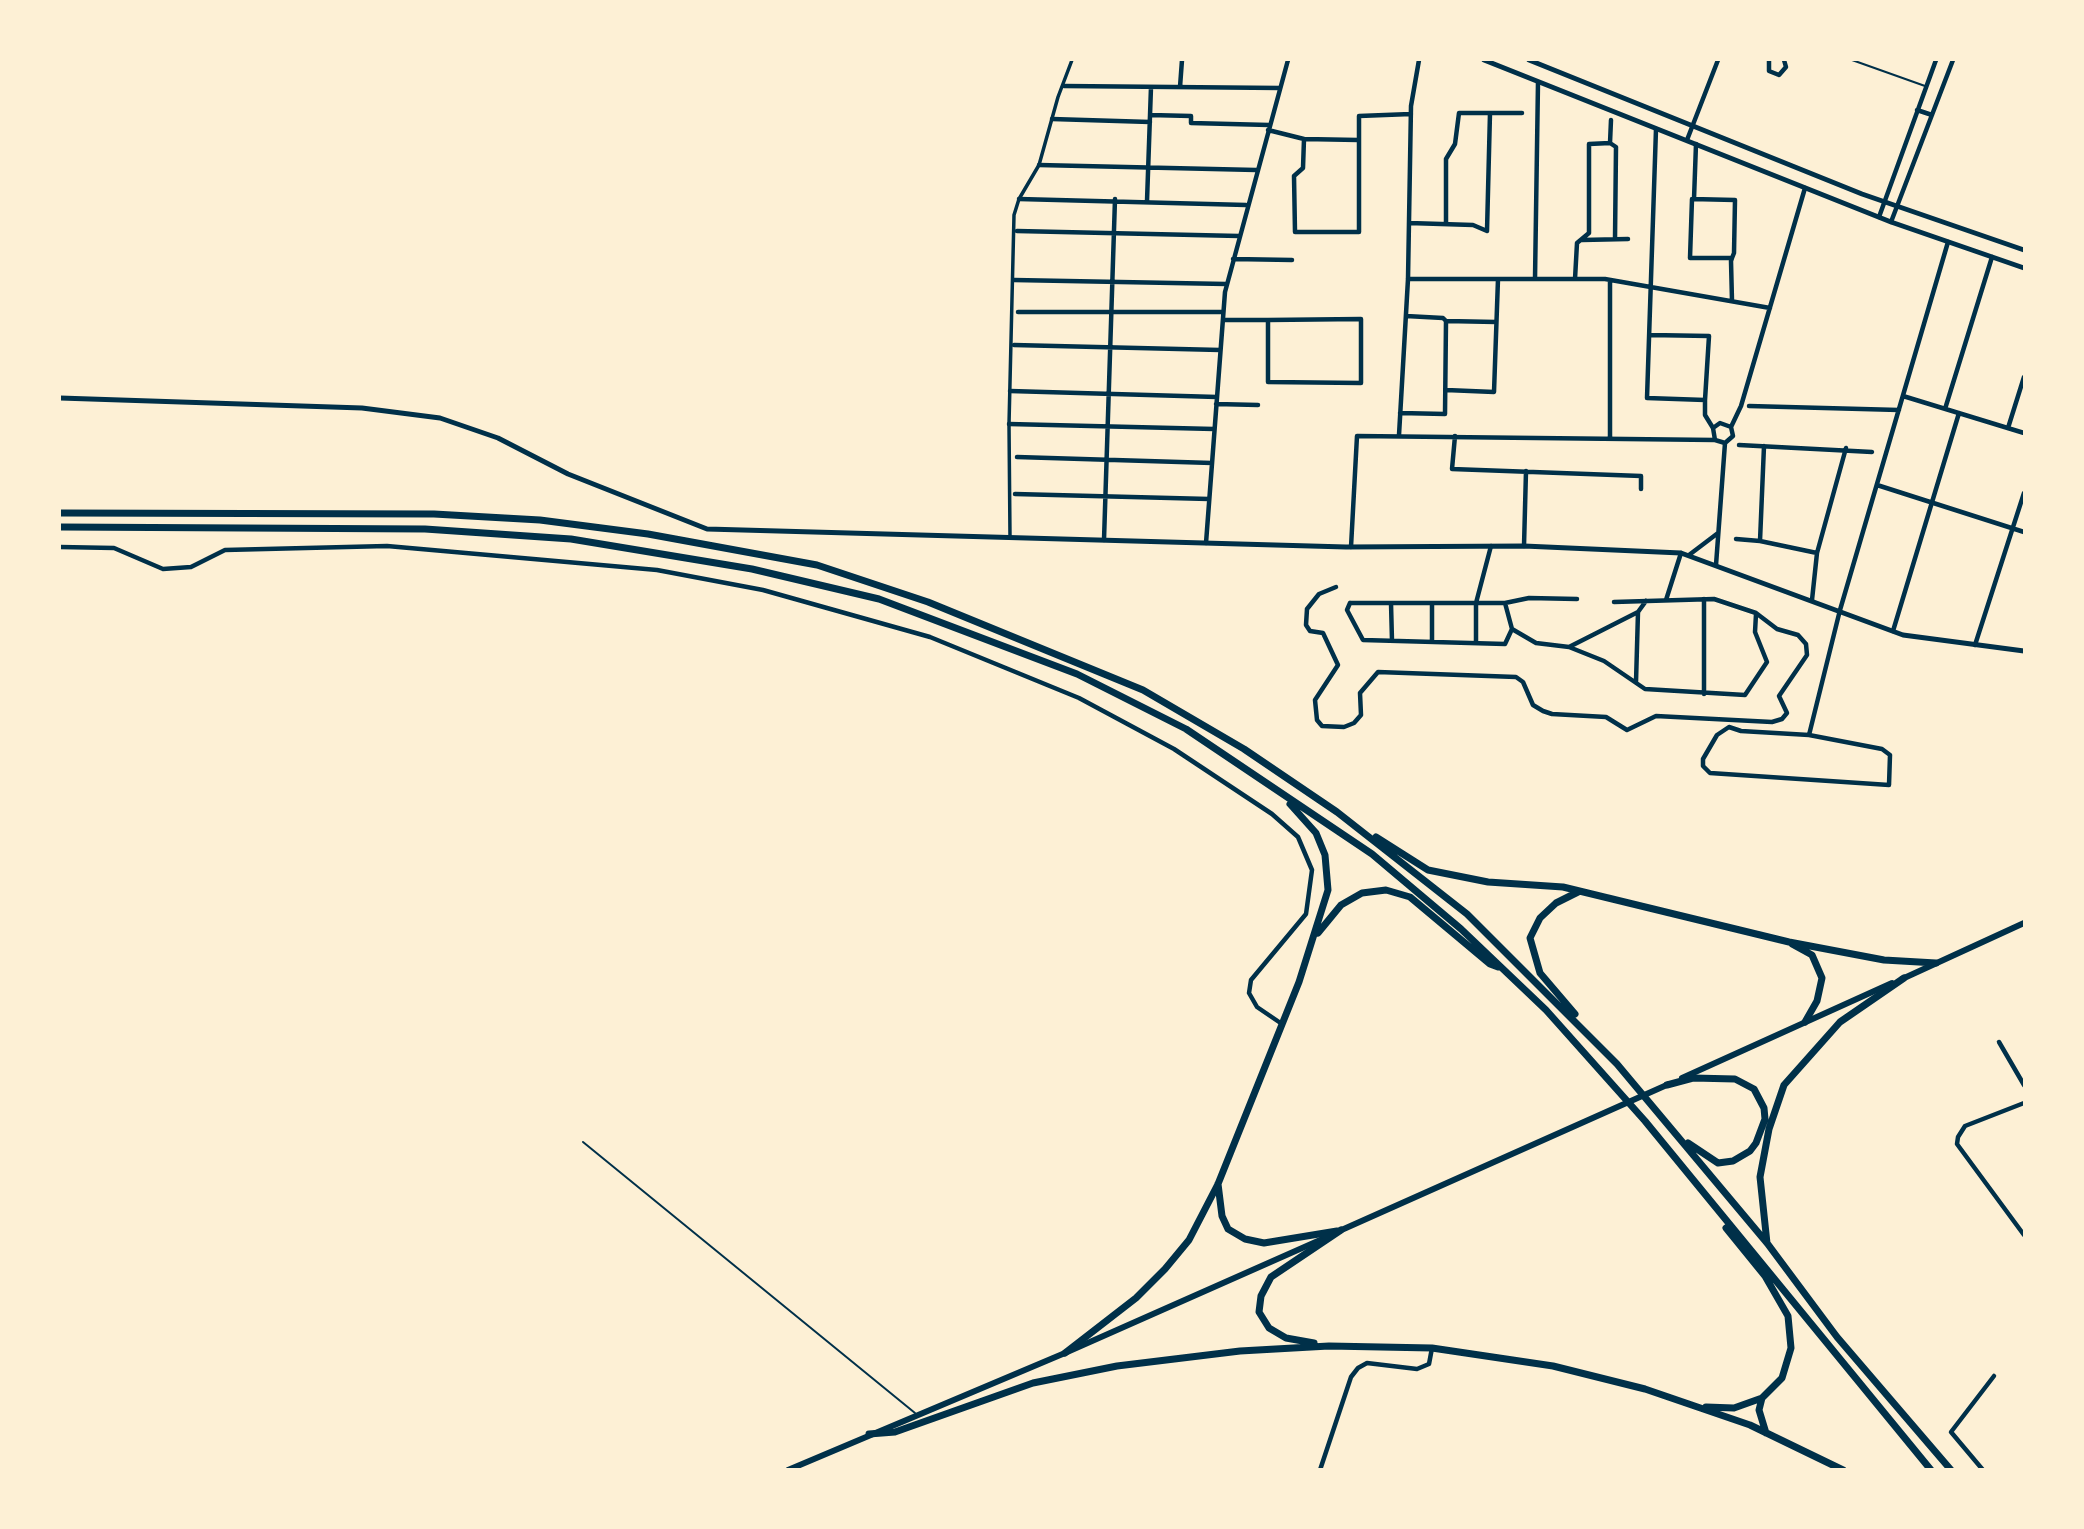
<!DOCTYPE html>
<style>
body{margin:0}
#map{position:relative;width:2084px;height:1529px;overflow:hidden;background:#fdf0d5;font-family:Ubuntu,sans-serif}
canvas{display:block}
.frame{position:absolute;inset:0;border:61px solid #fdf0d5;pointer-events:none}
</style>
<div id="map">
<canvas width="2084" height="1529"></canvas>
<div class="frame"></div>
</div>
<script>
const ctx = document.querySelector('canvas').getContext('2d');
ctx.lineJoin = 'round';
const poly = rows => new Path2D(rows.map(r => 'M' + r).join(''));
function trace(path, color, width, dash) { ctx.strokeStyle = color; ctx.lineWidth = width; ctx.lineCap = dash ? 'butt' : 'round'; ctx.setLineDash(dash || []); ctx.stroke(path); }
const service = poly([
 [1852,60,1925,86],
 [583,1142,915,1413]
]);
const pedestrian = poly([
 [1010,537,1009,424,1014,215,1019,199,1039,165,1058,97,1072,60]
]);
const minor = poly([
 [1769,60,1769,71,1779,75,1786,67,1784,60],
 [1064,86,1280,88],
 [1180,87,1182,60],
 [1917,110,1932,115],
 [1150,115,1191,116,1191,123,1269,125],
 [1052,119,1150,122],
 [1268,130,1304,139],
 [1358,140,1304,139,1303,168,1294,176,1295,232,1359,232,1359,116,1411,114],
 [1687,140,1718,60],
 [1610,143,1616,147,1615,239],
 [1039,165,1256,170],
 [1019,199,1246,205],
 [1694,199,1696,144],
 [1147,201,1151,87],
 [1879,217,1936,60],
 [1891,222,1953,60],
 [1409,223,1473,225,1487,231,1490,113],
 [1446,224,1446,159,1455,144,1459,113,1522,113],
 [1017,231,1239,236],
 [1582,240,1628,239],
 [1732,258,1690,258,1692,199,1735,200,1734,253,1732,258,1731,261,1732,301],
 [1233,259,1292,260],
 [1408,279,1605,279,1770,308],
 [1535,279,1538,82],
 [1575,279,1577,243,1589,233,1589,144,1610,143,1611,120],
 [1014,280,1226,284],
 [1018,312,1223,312],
 [1406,316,1443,318,1446,321],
 [1223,320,1268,320,1361,319,1361,383,1268,382,1268,320],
 [1650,335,1709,336,1705,400,1647,398,1656,129],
 [1014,345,1220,350],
 [1446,390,1494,392,1498,279],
 [1010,391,1217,397],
 [1903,396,2024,433],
 [1705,400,1705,415,1713,428],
 [1216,404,1258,405],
 [1749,406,1899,410],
 [1945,409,1992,257],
 [1400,413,1445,414,1446,321,1496,322],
 [1009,424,1214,429],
 [2008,428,2024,377],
 [1399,435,1408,279,1411,106,1419,60],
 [1455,436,1452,469,1641,476,1641,489],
 [1610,439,1610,280],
 [1725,443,1733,436,1731,427,1741,406,1805,188],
 [1725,443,1715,440,1713,428,1720,423,1731,427],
 [1739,445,1872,452],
 [1017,457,1212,463],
 [1877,485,2024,532],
 [1015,494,1209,499],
 [1736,539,1760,541,1817,553],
 [1104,540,1115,199],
 [1760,541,1764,446],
 [1206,543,1225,292,1288,60],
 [1524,546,1526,471],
 [60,547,114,548,163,569,191,567,225,550,387,546,657,570,763,590,930,637,1079,698,1174,749,1272,814,1298,837,1312,870,1306,914,1251,980,1249,993,1257,1007,1282,1024],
 [1351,547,1357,436,1715,440],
 [1689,555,1718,533],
 [1716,565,1725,443],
 [1336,587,1319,594,1307,609,1306,625,1310,631,1323,633,1338,665,1315,700,1317,720,1322,726,1344,727,1354,723,1361,715,1360,693,1378,672,1516,677,1523,682,1533,705,1543,711,1552,714,1606,717,1627,730,1656,716,1772,722,1782,719,1787,713,1779,696,1807,655,1806,644,1798,635,1777,629,1756,613,1714,599,1614,602],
 [1666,600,1681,553],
 [1812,600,1817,553,1846,448],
 [1350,603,1505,603,1512,629,1505,644,1363,640,1347,610,1350,603],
 [1391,603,1392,641],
 [1505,603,1529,598,1577,599],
 [1512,629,1536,643,1569,647,1638,612,1646,601],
 [1893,631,1959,413],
 [1432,642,1432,603],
 [1476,643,1476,603,1491,546],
 [1975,645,2024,493],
 [1569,647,1604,661,1645,689,1745,695,1767,662,1755,632,1756,614],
 [1636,682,1638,612],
 [1704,694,1704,599],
 [1809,735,1882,749,1890,755,1889,785,1710,773,1703,766,1703,759,1717,735,1729,727,1741,731,1809,735,1840,610,1948,242],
 [1999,1042,2024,1085],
 [2024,1103,1965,1126,1958,1137,1957,1144,2024,1235],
 [1320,1470,1351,1377,1358,1368,1367,1363,1417,1369,1429,1364,1432,1348],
 [1983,1470,1951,1432,1994,1376]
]);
const tertiary = poly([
 [1484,60,1891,222,2024,268],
 [1529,60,1862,194,2024,250],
 [60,398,362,408,440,418,498,438,568,474,707,529,1346,547,1524,546,1681,553,1903,635,2024,651]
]);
const secondary = poly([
 [1902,979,2024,923],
 [1682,1078,1892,983],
 [1337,1232,1669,1084],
 [788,1470,1065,1353,1327,1237]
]);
const trunk = poly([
 [60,513,434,514,540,520,648,534,817,565,928,602,1143,690,1244,749,1337,812,1467,914,1617,1064,1767,1243,1837,1337,1951,1470],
 [60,527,425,529,571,539,752,569,879,599,1077,674,1186,729,1372,854,1461,929,1546,1010,1645,1121,1931,1470],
 [1376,837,1428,870,1488,882,1563,887,1789,942,1884,960,1936,963],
 [1318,933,1341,905,1362,893,1386,890,1410,897,1490,964,1498,967],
 [1792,944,1812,955,1822,978,1817,1001,1805,1022],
 [1575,1014,1540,973,1530,938,1540,918,1556,903,1578,892],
 [1667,1085,1693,1078,1735,1079,1754,1089,1764,1108,1765,1119,1756,1143,1750,1151,1733,1161,1718,1163,1688,1143],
 [1218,1184,1222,1216,1228,1229,1245,1239,1264,1243,1337,1231],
 [1767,1243,1760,1177,1769,1129,1784,1085,1840,1022,1904,978],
 [1314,1343,1286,1338,1269,1328,1259,1312,1261,1296,1271,1277,1341,1230],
 [1065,1353,1136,1298,1165,1269,1189,1240,1218,1184,1299,982,1328,890,1325,855,1316,833,1290,804],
 [1762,1398,1759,1410,1766,1433],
 [1706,1407,1734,1408,1762,1398,1782,1378,1791,1348,1788,1316,1765,1276,1726,1228],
 [869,1434,895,1432,1033,1383,1117,1366,1240,1351,1329,1346,1432,1348,1553,1366,1645,1389,1750,1425,1843,1470]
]);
trace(service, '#003049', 2);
trace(pedestrian, '#003049', 3.5);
trace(minor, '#003049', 4.5);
trace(tertiary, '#003049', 5);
trace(secondary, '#003049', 6);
trace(trunk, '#003049', 7);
</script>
